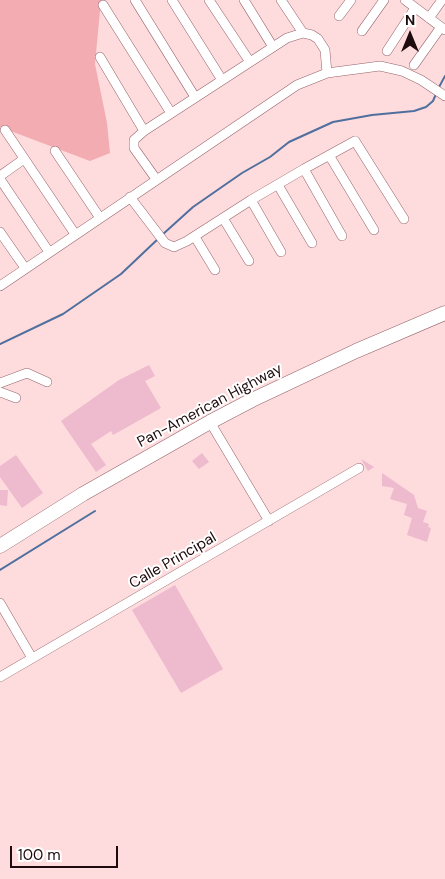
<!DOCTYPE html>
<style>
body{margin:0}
#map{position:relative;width:445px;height:879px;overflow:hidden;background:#fedbdd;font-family:"DM Sans",sans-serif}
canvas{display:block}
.north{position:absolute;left:385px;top:10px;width:50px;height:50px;-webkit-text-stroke:4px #fff;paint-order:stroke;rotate:0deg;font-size:14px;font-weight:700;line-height:20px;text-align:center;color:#1e0b0d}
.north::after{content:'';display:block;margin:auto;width:18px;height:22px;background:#1e0b0d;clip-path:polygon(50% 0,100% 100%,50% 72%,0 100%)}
.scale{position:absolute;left:10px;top:846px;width:108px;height:22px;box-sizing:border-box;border:2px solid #1e0b0d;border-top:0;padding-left:6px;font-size:15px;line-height:18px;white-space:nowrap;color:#1e0b0d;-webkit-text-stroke:4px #fff;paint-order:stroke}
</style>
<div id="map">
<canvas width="445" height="879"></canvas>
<div class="north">N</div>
<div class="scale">100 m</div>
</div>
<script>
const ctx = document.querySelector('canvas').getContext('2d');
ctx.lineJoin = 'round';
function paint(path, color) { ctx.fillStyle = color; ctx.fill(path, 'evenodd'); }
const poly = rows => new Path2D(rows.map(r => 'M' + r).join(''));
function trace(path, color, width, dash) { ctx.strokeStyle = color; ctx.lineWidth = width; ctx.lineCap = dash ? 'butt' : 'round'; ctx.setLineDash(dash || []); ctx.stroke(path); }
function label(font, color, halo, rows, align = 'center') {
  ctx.font = font + ' "DM Sans",sans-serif'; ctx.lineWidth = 4; ctx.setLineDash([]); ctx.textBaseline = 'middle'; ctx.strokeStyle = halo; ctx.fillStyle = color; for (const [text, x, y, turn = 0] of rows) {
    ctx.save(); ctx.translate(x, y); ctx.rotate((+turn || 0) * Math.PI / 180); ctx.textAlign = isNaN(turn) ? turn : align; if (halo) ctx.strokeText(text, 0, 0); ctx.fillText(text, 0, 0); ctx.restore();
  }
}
const green = poly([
 [0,0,101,0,95,64,107,123,110,153,90,161,0,127]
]);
const stream = poly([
 [438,89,445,76],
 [162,235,193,207,242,173,270,157,289,142,333,122,372,115,414,111,426,107,433,101,436,94],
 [0,344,63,314,121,274,159,238],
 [0,570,95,511]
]);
const building = poly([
 [149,365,155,376,145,381,161,408,113,435,111,431,91,444,106,465,96,472,61,421,119,380],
 [202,453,209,462,199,469,192,461],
 [16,455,43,493,22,508,0,477,0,466],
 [361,459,374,467,368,471],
 [382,473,414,495,418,508,427,511,423,522,429,524,428,527,431,528,427,542,407,535,412,518,404,515,407,504,390,499,394,488,382,486],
 [0,490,8,490,7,506,0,505],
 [175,585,223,669,181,693,132,610]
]);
const minor = poly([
 [135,0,195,97],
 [172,0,222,80],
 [209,0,250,62],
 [244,0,273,47],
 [281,0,303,33],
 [405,0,445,30],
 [103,5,171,113],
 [339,16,351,0],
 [429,18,442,0],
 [362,31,384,0],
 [387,51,415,8],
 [100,57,144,131],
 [414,65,441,27],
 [5,130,75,234],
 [55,151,100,218],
 [329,155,374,230],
 [304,169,342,236],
 [0,176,24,159],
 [0,179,49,252],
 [156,179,134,148,134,140,144,131,287,38,303,33,312,35,318,39,325,50,327,73],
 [278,185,312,243],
 [130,197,165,243,174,247,187,241,251,200,304,169,355,141,404,219],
 [251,200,281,252],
 [223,218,249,261],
 [0,232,25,268],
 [195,237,215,270],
 [0,286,297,85,327,73,380,66,402,71,421,80,445,96],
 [0,383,27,373,47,382],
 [0,392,16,398],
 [210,422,269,521],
 [0,603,32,658],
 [0,677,359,468]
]);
const highway = poly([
 [0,546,83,494,210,422,252,400,356,351,445,313]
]);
const streetNames = [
 ["Pan-American Highway",210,406,-28],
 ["Calle Principal",173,561,-30]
];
paint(green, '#f2acb2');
trace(stream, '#4f709e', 2);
paint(building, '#edbace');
trace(minor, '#956368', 10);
trace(highway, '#956368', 15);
trace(minor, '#fff', 9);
trace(highway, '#fff', 14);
label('15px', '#1e0b0d', '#fff', streetNames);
</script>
